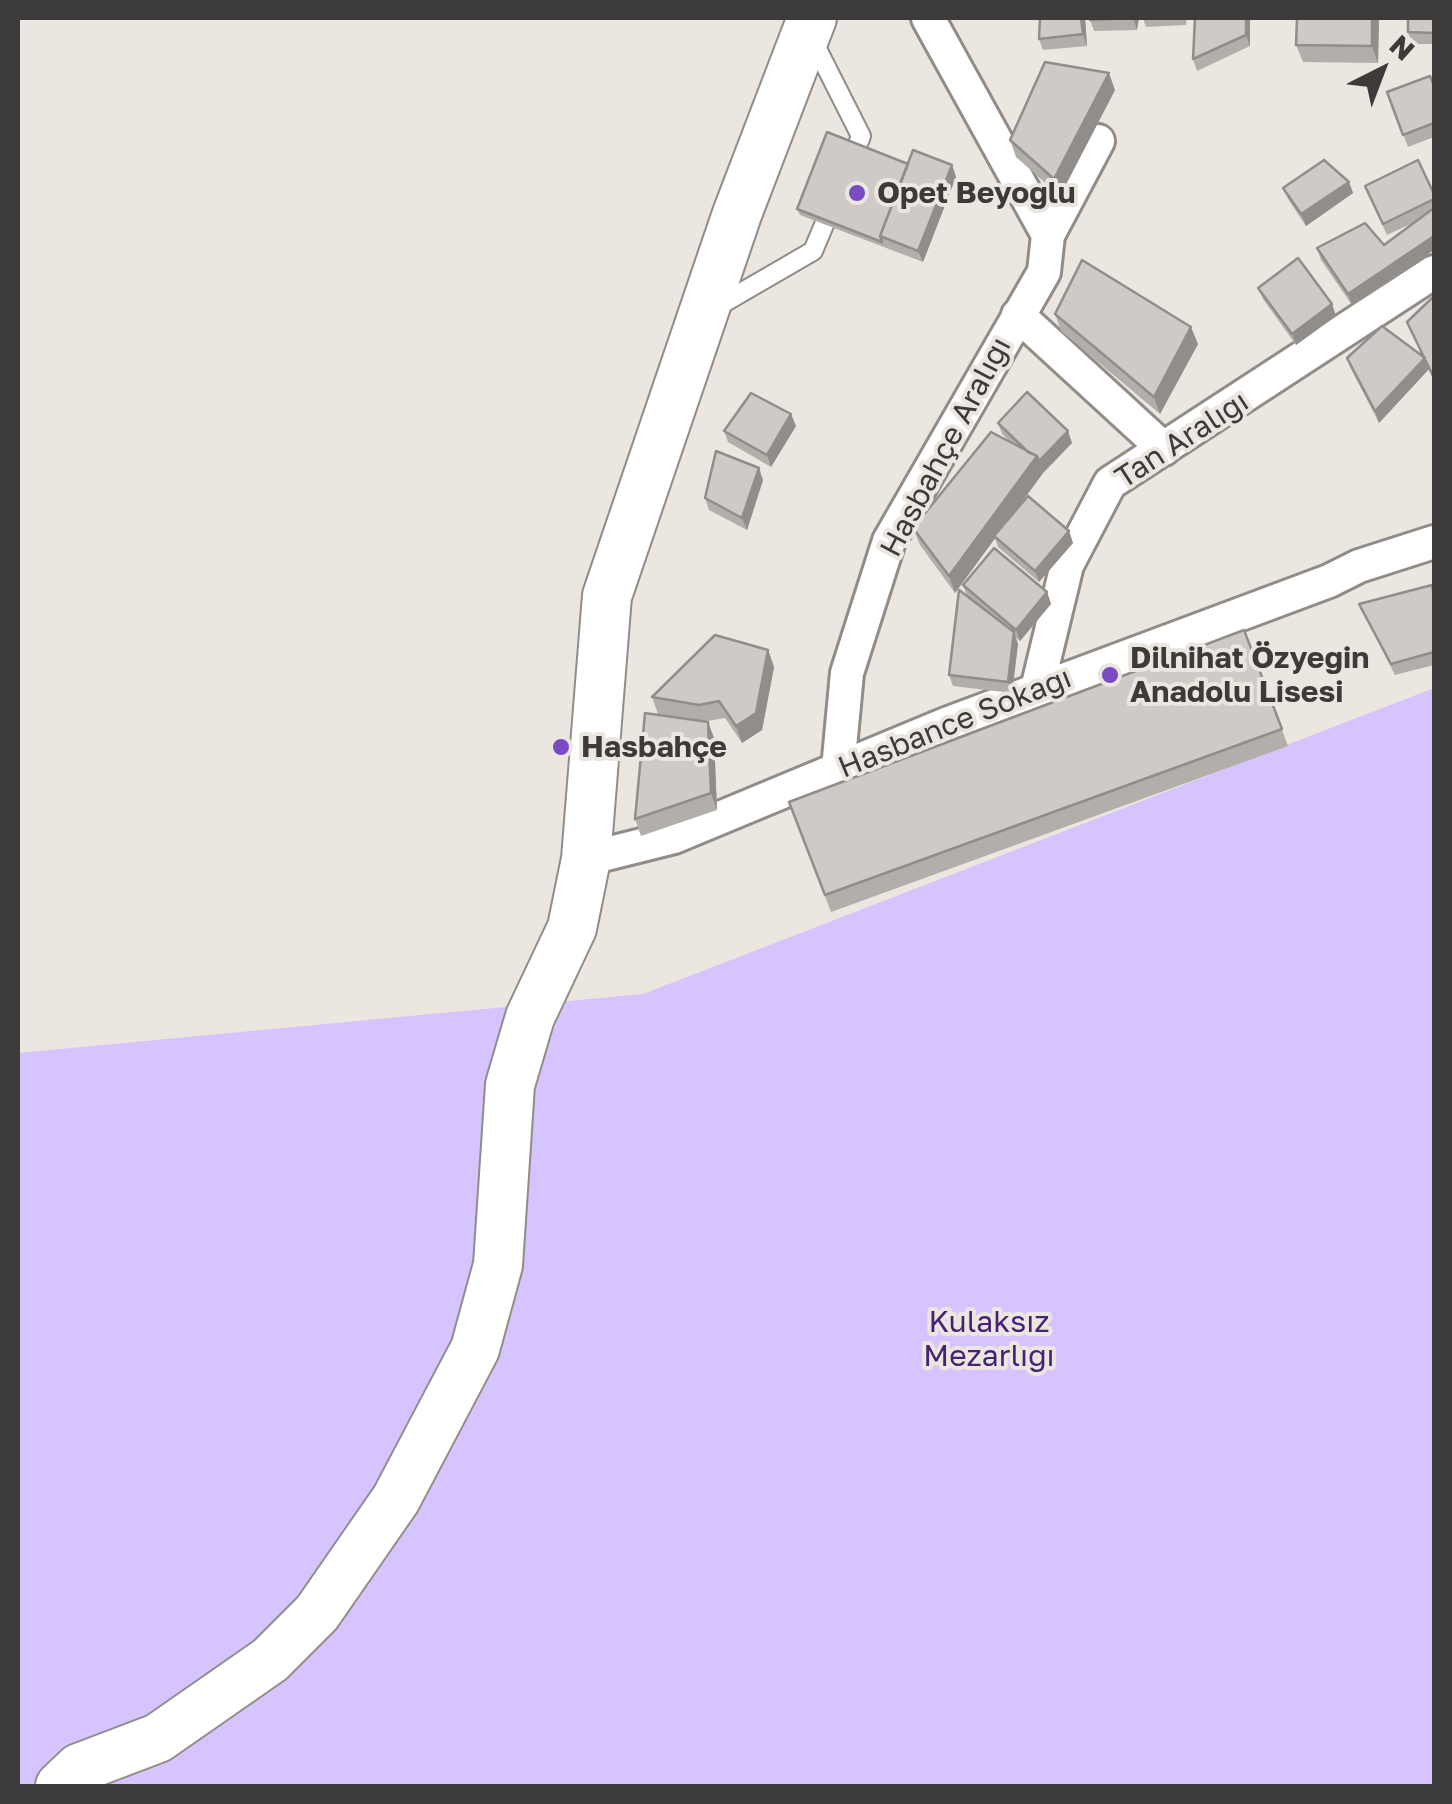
<!DOCTYPE html>
<meta charset="utf-8">
<style>
body{margin:0}
#map{position:relative;width:1452px;height:1804px;overflow:hidden;background:#ece6e1;font-family:"Golos Text",sans-serif}
canvas{display:block}
.frame{position:absolute;inset:0;border:20px solid #3d3b39;pointer-events:none}
.north{position:absolute;left:1332px;top:20px;width:100px;height:100px;-webkit-text-stroke:8px #ece6e1;paint-order:stroke;rotate:42deg;font-size:28px;font-weight:700;line-height:40px;text-align:center;color:#3d3b39}
.north::after{content:'';display:block;margin:auto;width:35px;height:45px;background:#3d3b39;clip-path:polygon(50% 0,100% 100%,50% 72%,0 100%)}
</style>
<div id="map">
<canvas width="1452" height="1804"></canvas>
<div class="frame"></div>
<div class="north">N</div>
</div>
<script>
const ctx = document.querySelector('canvas').getContext('2d');
ctx.lineJoin = 'round';
function paint(path, color) { ctx.fillStyle = color; ctx.fill(path, 'evenodd'); }
const poly = rows => new Path2D(rows.map(r => 'M' + r).join(''));
function trace(path, color, width, dash) { ctx.strokeStyle = color; ctx.lineWidth = width; ctx.lineCap = dash ? 'butt' : 'round'; ctx.setLineDash(dash || []); ctx.stroke(path); }
function label(font, color, halo, rows, align = 'center') {
  ctx.font = font + ' "Golos Text",sans-serif'; ctx.lineWidth = 8; ctx.setLineDash([]); ctx.textBaseline = 'middle'; ctx.strokeStyle = halo; ctx.fillStyle = color; for (const [text, x, y, turn = 0] of rows) {
    ctx.save(); ctx.translate(x, y); ctx.rotate((+turn || 0) * Math.PI / 180); ctx.textAlign = isNaN(turn) ? turn : align; if (halo) ctx.strokeText(text, 0, 0); ctx.fillText(text, 0, 0); ctx.restore();
  }
}
const green = poly([
 [1434,688,1434,1786,18,1786,18,1053,643,994]
]);
const lane = poly([
 [812,39,861,136,850,164],
 [713,309,813,251,832,206]
]);
const street = poly([
 [928,18,1048,235],
 [1018,315,1164,449],
 [1037,689,1067,565,1110,483,1434,272],
 [838,769,847,673,889,541,1044,272,1048,235,1098,141],
 [586,859,674,837,946,724,1329,581,1359,566,1434,542]
]);
const secondary = poly([
 [60,1786,79,1768,158,1738,270,1660,317,1613,396,1499,475,1349,498,1265,510,1085,530,1017,572,928,586,859,607,596,737,214,812,18]
]);
const wall = poly([
 [1085,18,1087,46,1043,50,1039,39],
 [1139,18,1137,30,1094,31,1090,20],
 [1143,18,1187,18,1186,25,1146,27],
 [1250,18,1250,46,1197,71,1193,59],
 [1379,18,1378,63,1303,62,1296,45],
 [1434,18,1434,44,1412,44,1408,32],
 [1434,86,1434,137,1408,147,1387,92],
 [1115,90,1060,196,1016,157,1010,140],
 [908,164,952,165,956,177,923,262,800,215,797,209],
 [1349,182,1353,193,1306,226,1288,199,1283,188],
 [1365,186,1434,194,1434,250,1352,305,1321,260,1317,248,1384,245,1417,221,1387,235],
 [1258,288,1336,316,1296,345,1263,299],
 [1434,301,1434,381,1429,369,1379,423,1351,369,1347,358,1422,356,1407,322],
 [1055,314,1198,344,1160,414,1061,331],
 [998,423,1068,431,1072,443,1043,473,1014,513,1069,531,1073,543,1039,582,998,547,995,538,955,593,920,545,913,528,1010,442,1002,434],
 [796,426,771,467,728,442,724,431],
 [763,480,747,530,709,510,705,498],
 [963,585,1047,592,1051,604,1020,641,1015,637,1018,644,1012,693,953,686,949,675,967,596],
 [1434,593,1434,665,1395,675,1364,615,1359,604],
 [1244,630,1288,746,831,912,789,802],
 [768,650,774,667,762,730,742,743,725,718,707,721,714,738,717,810,641,836,635,819,685,718,658,714,652,697]
]);
const shadedWall = poly([
 [1081,18,1085,18,1087,46,1083,34],
 [1133,18,1139,18,1137,30],
 [1246,18,1250,18,1250,46,1246,35],
 [1372,18,1379,18,1378,63,1372,46],
 [1109,73,1115,90,1060,196,1054,179],
 [952,165,956,177,923,262,918,251],
 [1349,182,1353,193,1306,226,1301,214],
 [1434,236,1434,250,1352,305,1348,294],
 [1332,304,1336,316,1296,345,1292,334],
 [1191,327,1198,344,1160,414,1154,397],
 [1425,358,1429,369,1379,423,1375,411],
 [791,414,796,426,771,467,767,455],
 [1068,431,1072,443,1043,473,955,593,949,576,1037,456],
 [759,468,763,480,747,530,742,518],
 [1069,531,1073,543,1039,582,1035,571],
 [1047,592,1051,604,1020,641,1016,630],
 [1014,632,1018,644,1012,693,1008,682],
 [768,650,774,667,762,730,742,743,736,726],
 [708,722,714,738,717,810,711,793]
]);
const building = poly([
 [1040,18,1081,18,1083,34,1039,39,1040,18],
 [1090,18,1133,18,1090,20,1090,18],
 [1195,18,1246,18,1246,35,1193,59,1195,18],
 [1297,18,1372,18,1372,46,1296,45,1297,18],
 [1408,18,1434,18,1434,33,1408,32,1408,18],
 [1045,62,1109,73,1054,179,1010,140,1045,62],
 [1430,76,1434,86,1434,123,1403,135,1387,92,1430,76],
 [827,132,908,164,880,236,882,242,797,209,827,132],
 [913,150,952,165,918,251,880,236,913,150],
 [1324,160,1349,182,1301,214,1283,188,1324,160],
 [1418,160,1434,194,1434,199,1383,224,1365,186,1418,160],
 [1434,208,1434,236,1348,294,1317,248,1365,223,1384,245,1434,208],
 [1298,258,1332,304,1292,334,1258,288,1298,258],
 [1082,260,1191,327,1154,397,1055,314,1082,260],
 [1432,298,1434,301,1434,378,1407,322,1432,298],
 [1382,326,1425,358,1375,411,1347,358,1382,326],
 [1027,392,1068,431,1039,461,1037,456,1028,452,998,423,1027,392],
 [751,393,791,414,767,455,724,431,751,393],
 [991,432,1037,456,949,576,913,528,991,432],
 [716,451,759,468,742,518,705,498,716,451],
 [1028,496,1069,531,1035,571,994,536,1028,496],
 [994,548,1047,592,1016,630,963,585,994,548],
 [1432,585,1434,596,1434,652,1391,664,1359,604,1432,585],
 [959,590,1014,632,1008,682,949,675,959,590],
 [1244,630,1282,729,825,895,789,802,1244,630],
 [715,635,768,650,756,713,736,726,719,701,699,705,652,697,715,635],
 [645,713,708,722,711,793,635,819,645,713]
]);
const markers = [
 [857,193,10,"#7b4bc3"],
 [1110,675,10,"#7b4bc3"],
 [561,747,10,"#7b4bc3"]
];
const poiNames = [
 ["Opet Beyoğlu",877,193],
 ["Dilnihat Özyeğin",1130,658],
 ["Anadolu Lisesi",1130,692],
 ["Hasbahçe",581,747]
];
const streetNames = [
 ["Tan Aralığı",1182,440,-33],
 ["Hasbahçe Aralığı",946,447,-62],
 ["Hasbance Sokağı",955,723,-22]
];
const parkNames = [
 ["Kulaksız",989,1322],
 ["Mezarlığı",989,1356]
];
paint(green, '#d5c4fe');
trace(lane, '#918c88', 22);
trace(street, '#918c88', 38);
trace(secondary, '#918c88', 52);
trace(lane, '#fff', 18);
trace(street, '#fff', 32);
trace(secondary, '#fff', 48);
paint(wall, '#b2aea9');
paint(shadedWall, '#918d8a');
paint(building, '#cfcac5');
trace(building, '#918d8a', 2.5);
for (const [x, y, r, color] of markers) { const dot = new Path2D(); dot.arc(x, y, r, 0, 2 * Math.PI); ctx.fillStyle = color; ctx.fill(dot); trace(dot, '#ece6e1', 4); }
label('bold 30px', '#3d3b39', '#ece6e1', poiNames, 'left');
label('30px', '#3d3b39', '#ece6e1', streetNames);
label('30px', '#462277', '#ece6e1', parkNames);
</script>
